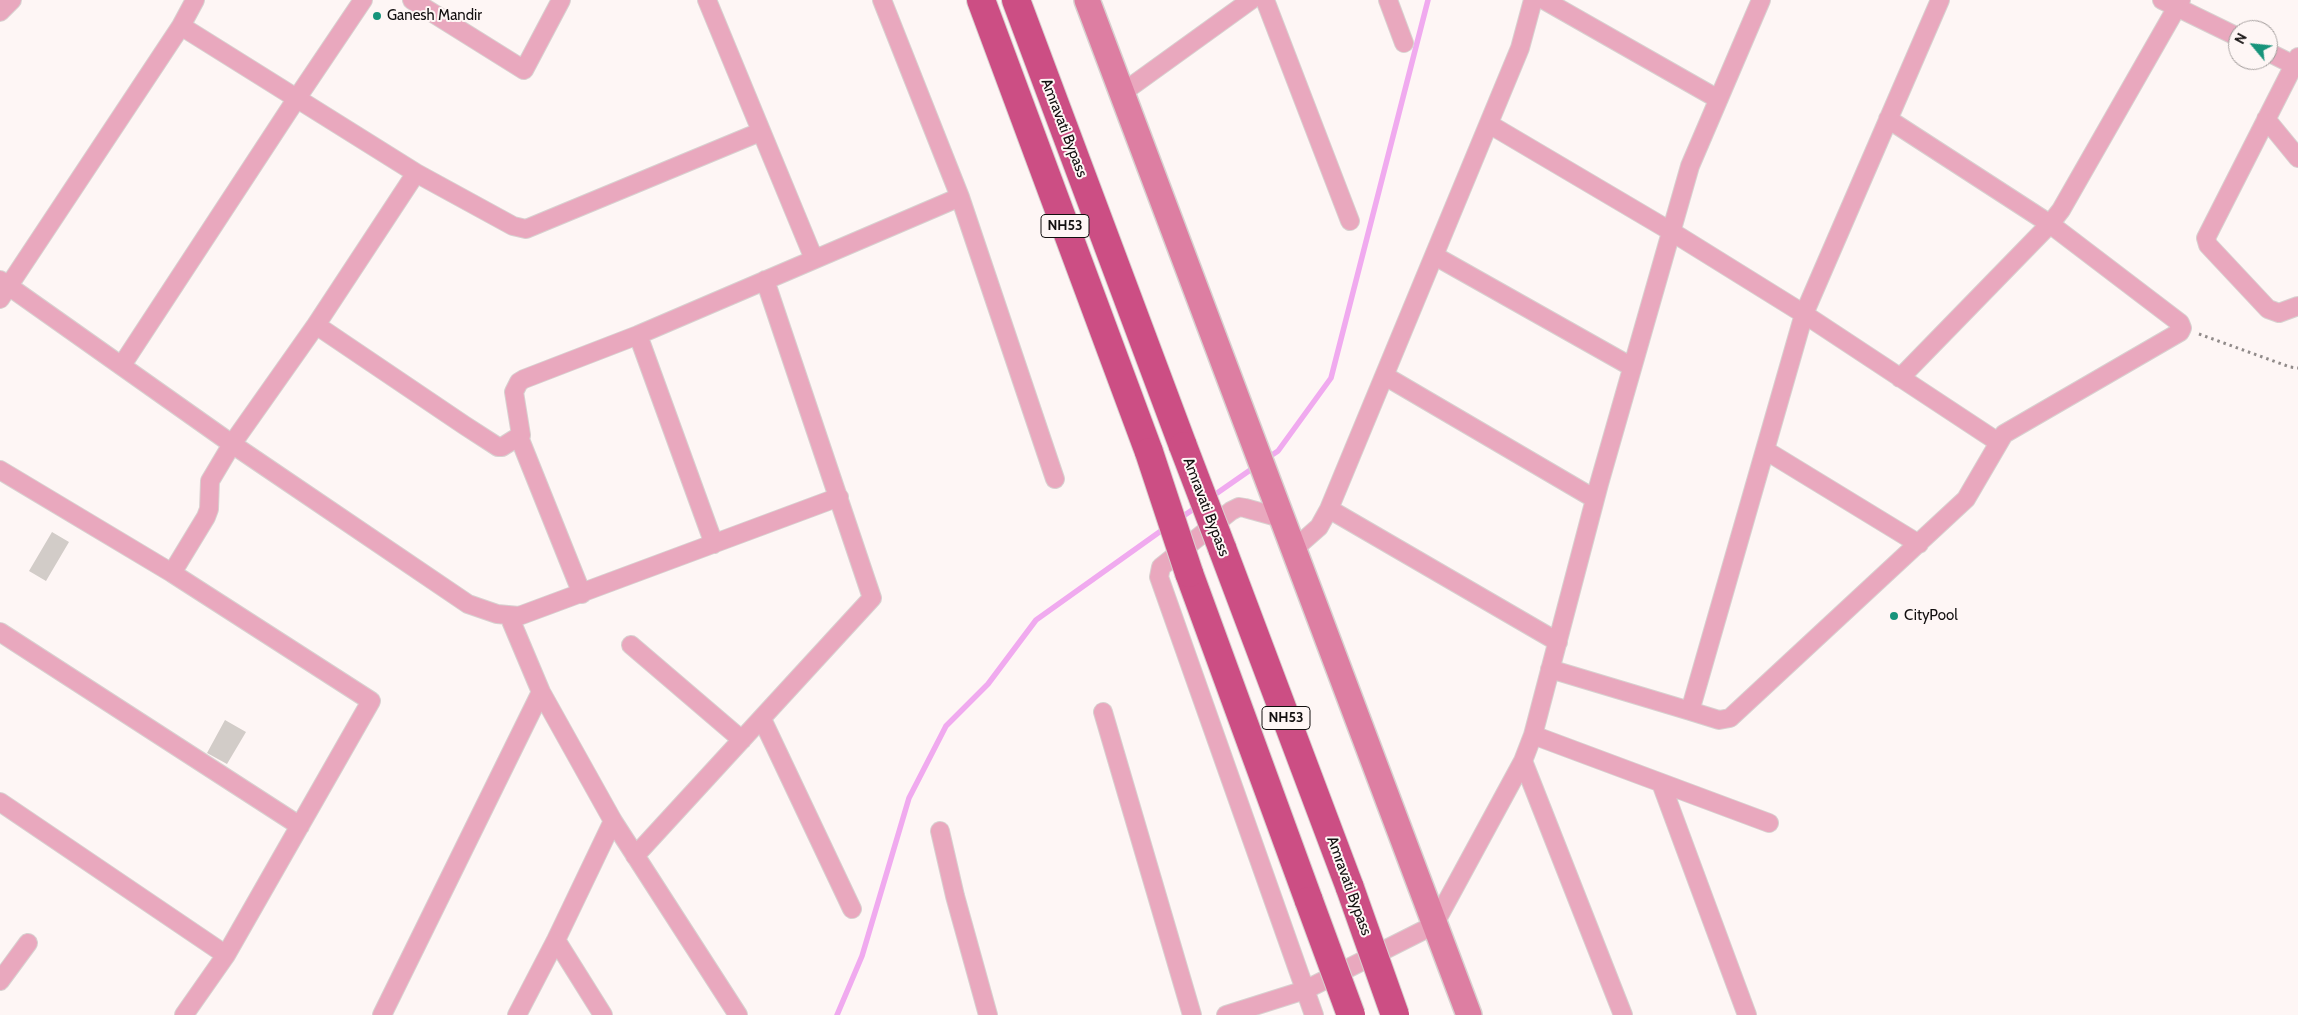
<!DOCTYPE html>
<style>
body{margin:0}
#map{position:relative;width:2298px;height:1015px;overflow:hidden;background:#fef6f5;font-family:Cabin,sans-serif}
canvas{display:block}
.north{position:absolute;left:2228px;top:20px;width:50px;height:50px;box-sizing:border-box;background:#fef6f5;border:1px solid #a09a99;border-radius:50%;rotate:298deg;font-size:14px;font-weight:700;line-height:20px;text-align:center;color:#120f0f}
.north::after{content:'';display:block;margin:auto;width:18px;height:22px;background:#17947b;clip-path:polygon(50% 0,100% 100%,50% 72%,0 100%)}
</style>
<div id="map">
<canvas width="2298" height="1015"></canvas>
<div class="north">N</div>
</div>
<script>
const ctx = document.querySelector('canvas').getContext('2d');
ctx.lineJoin = 'round';
const poly = rows => new Path2D(rows.map(r => 'M' + r).join(''));
function trace(path, color, width, dash) { ctx.strokeStyle = color; ctx.lineWidth = width; ctx.lineCap = dash ? 'butt' : 'round'; ctx.setLineDash(dash || []); ctx.stroke(path); }
function paint(path, color) { ctx.fillStyle = color; ctx.fill(path, 'evenodd'); }
function label(font, color, halo, rows, align = 'center') {
  ctx.font = font + ' Cabin,sans-serif'; ctx.lineWidth = 4; ctx.setLineDash([]); ctx.textBaseline = 'middle'; ctx.strokeStyle = halo; ctx.fillStyle = color; for (const [text, x, y, turn = 0] of rows) {
    ctx.save(); ctx.translate(x, y); ctx.rotate((+turn || 0) * Math.PI / 180); ctx.textAlign = isNaN(turn) ? turn : align; if (halo) ctx.strokeText(text, 0, 0); ctx.fillText(text, 0, 0); ctx.restore();
  }
}
const stream = poly([
 [1266,459,1278,451,1331,378,1428,0],
 [1210,498,1256,466],
 [1179,519,1198,506],
 [837,1015,862,956,909,798,946,726,988,684,1036,620,1165,528]
]);
const building = poly([
 [52,532,69,542,46,581,29,571],
 [225,720,246,732,227,764,207,753]
]);
const path = poly([
 [2199,334,2290,367,2298,368]
]);
const minor = poly([
 [412,0,524,70,561,0],
 [707,0,814,259],
 [882,0,960,197,1055,479],
 [1265,0,1350,221],
 [1388,0,1404,43],
 [1544,0,1718,99],
 [2162,0,2238,37],
 [0,12,12,0],
 [2268,52,2294,65],
 [2298,57,2206,238,2208,245,2268,309,2279,313,2298,306],
 [1122,93,1251,0],
 [2266,119,2298,158],
 [1489,124,1672,232,1804,314,1998,442],
 [416,173,513,226,526,229,760,132],
 [1435,256,1632,367],
 [0,280,232,444,468,604,497,614,519,616,839,497],
 [0,299,181,26,195,0],
 [316,325,464,425,498,447,502,447,521,435,514,392,519,382,524,379,638,335,960,197],
 [638,335,714,544],
 [122,365,297,98,363,0],
 [1385,376,1595,499],
 [1900,378,2050,224,2061,210,2181,0],
 [519,437,582,594],
 [1765,450,1919,544],
 [0,470,172,573,371,701,226,955,184,1015],
 [1329,509,1558,642],
 [1281,518,1245,508,1239,507,1231,511,1161,567,1159,577,1314,1015],
 [1294,549,1319,527,1329,509,1520,48,1533,0],
 [172,573,206,517,209,509,210,481,232,444,316,325,416,173,181,26],
 [509,616,541,692,613,821,738,1015],
 [0,632,300,826],
 [631,645,742,740],
 [1550,669,1690,711,1804,314,1940,0],
 [1690,711,1719,720,1730,718,1966,499,2004,434,2180,332,2182,328,2180,323,2050,224,1888,119],
 [1103,712,1192,1015],
 [762,719,852,909],
 [1533,735,1769,823],
 [1523,761,1623,1015],
 [1661,783,1747,1015],
 [0,802,226,955],
 [940,831,955,896,988,1015],
 [635,856,872,598,765,280],
 [556,940,603,1015],
 [0,981,28,943],
 [382,1015,541,692],
 [517,1015,556,940,613,821],
 [1226,1015,1305,990,1434,925,1523,761,1533,735,1599,484,1690,166,1761,0]
]);
const secondary = poly([
 [1087,0,1469,1015]
]);
const trunk = poly([
 [981,0,1149,452],
 [1016,0,1183,446],
 [1222,548,1350,888],
 [1189,573,1309,901]
]);
const trunkBridge = poly([
 [1183,446,1222,548],
 [1149,452,1189,573],
 [1350,888,1395,1015],
 [1309,901,1351,1015]
]);
const markers = [
 [377,16,5,"#17947b"],
 [1894,616,5,"#17947b"]
];
const shields = [
 [1065,226,48],
 [1286,718,48]
];
const shieldNames = [
 ["NH53",1065,226],
 ["NH53",1286,718]
];
const poiNames = [
 ["Ganesh Mandir",387,16],
 ["CityPool",1904,616]
];
const streetNames = [
 ["Amravati Bypass",1064,128,69],
 ["Amravati Bypass",1206,507,69],
 ["Amravati Bypass",1349,886,70]
];
trace(stream, '#f0aaef', 5.5);
paint(building, '#d2ccc8');
trace(minor, '#d8d1d0', 20);
trace(secondary, '#d8d1d0', 28);
trace(trunk, '#d8d1d0', 30);
trace(path, '#918b8a', 3, [2.5, 4]);
trace(minor, '#e9a8be', 18);
trace(secondary, '#dd7ea2', 25);
trace(trunk, '#cc4e84', 28);
trace(trunkBridge, '#d8d1d0', 30, []);
trace(trunkBridge, '#cc4e84', 28);
for (const [x, y, r, color] of markers) { const dot = new Path2D(); dot.arc(x, y, r, 0, 2 * Math.PI); ctx.fillStyle = color; ctx.fill(dot); trace(dot, '#fef6f5', 2); }
for (const [x, y, w] of shields) { const box = new Path2D(); box.roundRect(x - w / 2, y - 11.5, w, 23, 4); ctx.fillStyle = '#fef6f5'; ctx.fill(box); trace(box, '#120f0f', 1); }
label('bold 14px', '#120f0f', null, shieldNames);
label('15px', '#120f0f', '#fef6f5', poiNames, 'left');
label('15px', '#120f0f', '#fef6f5', streetNames);
</script>
